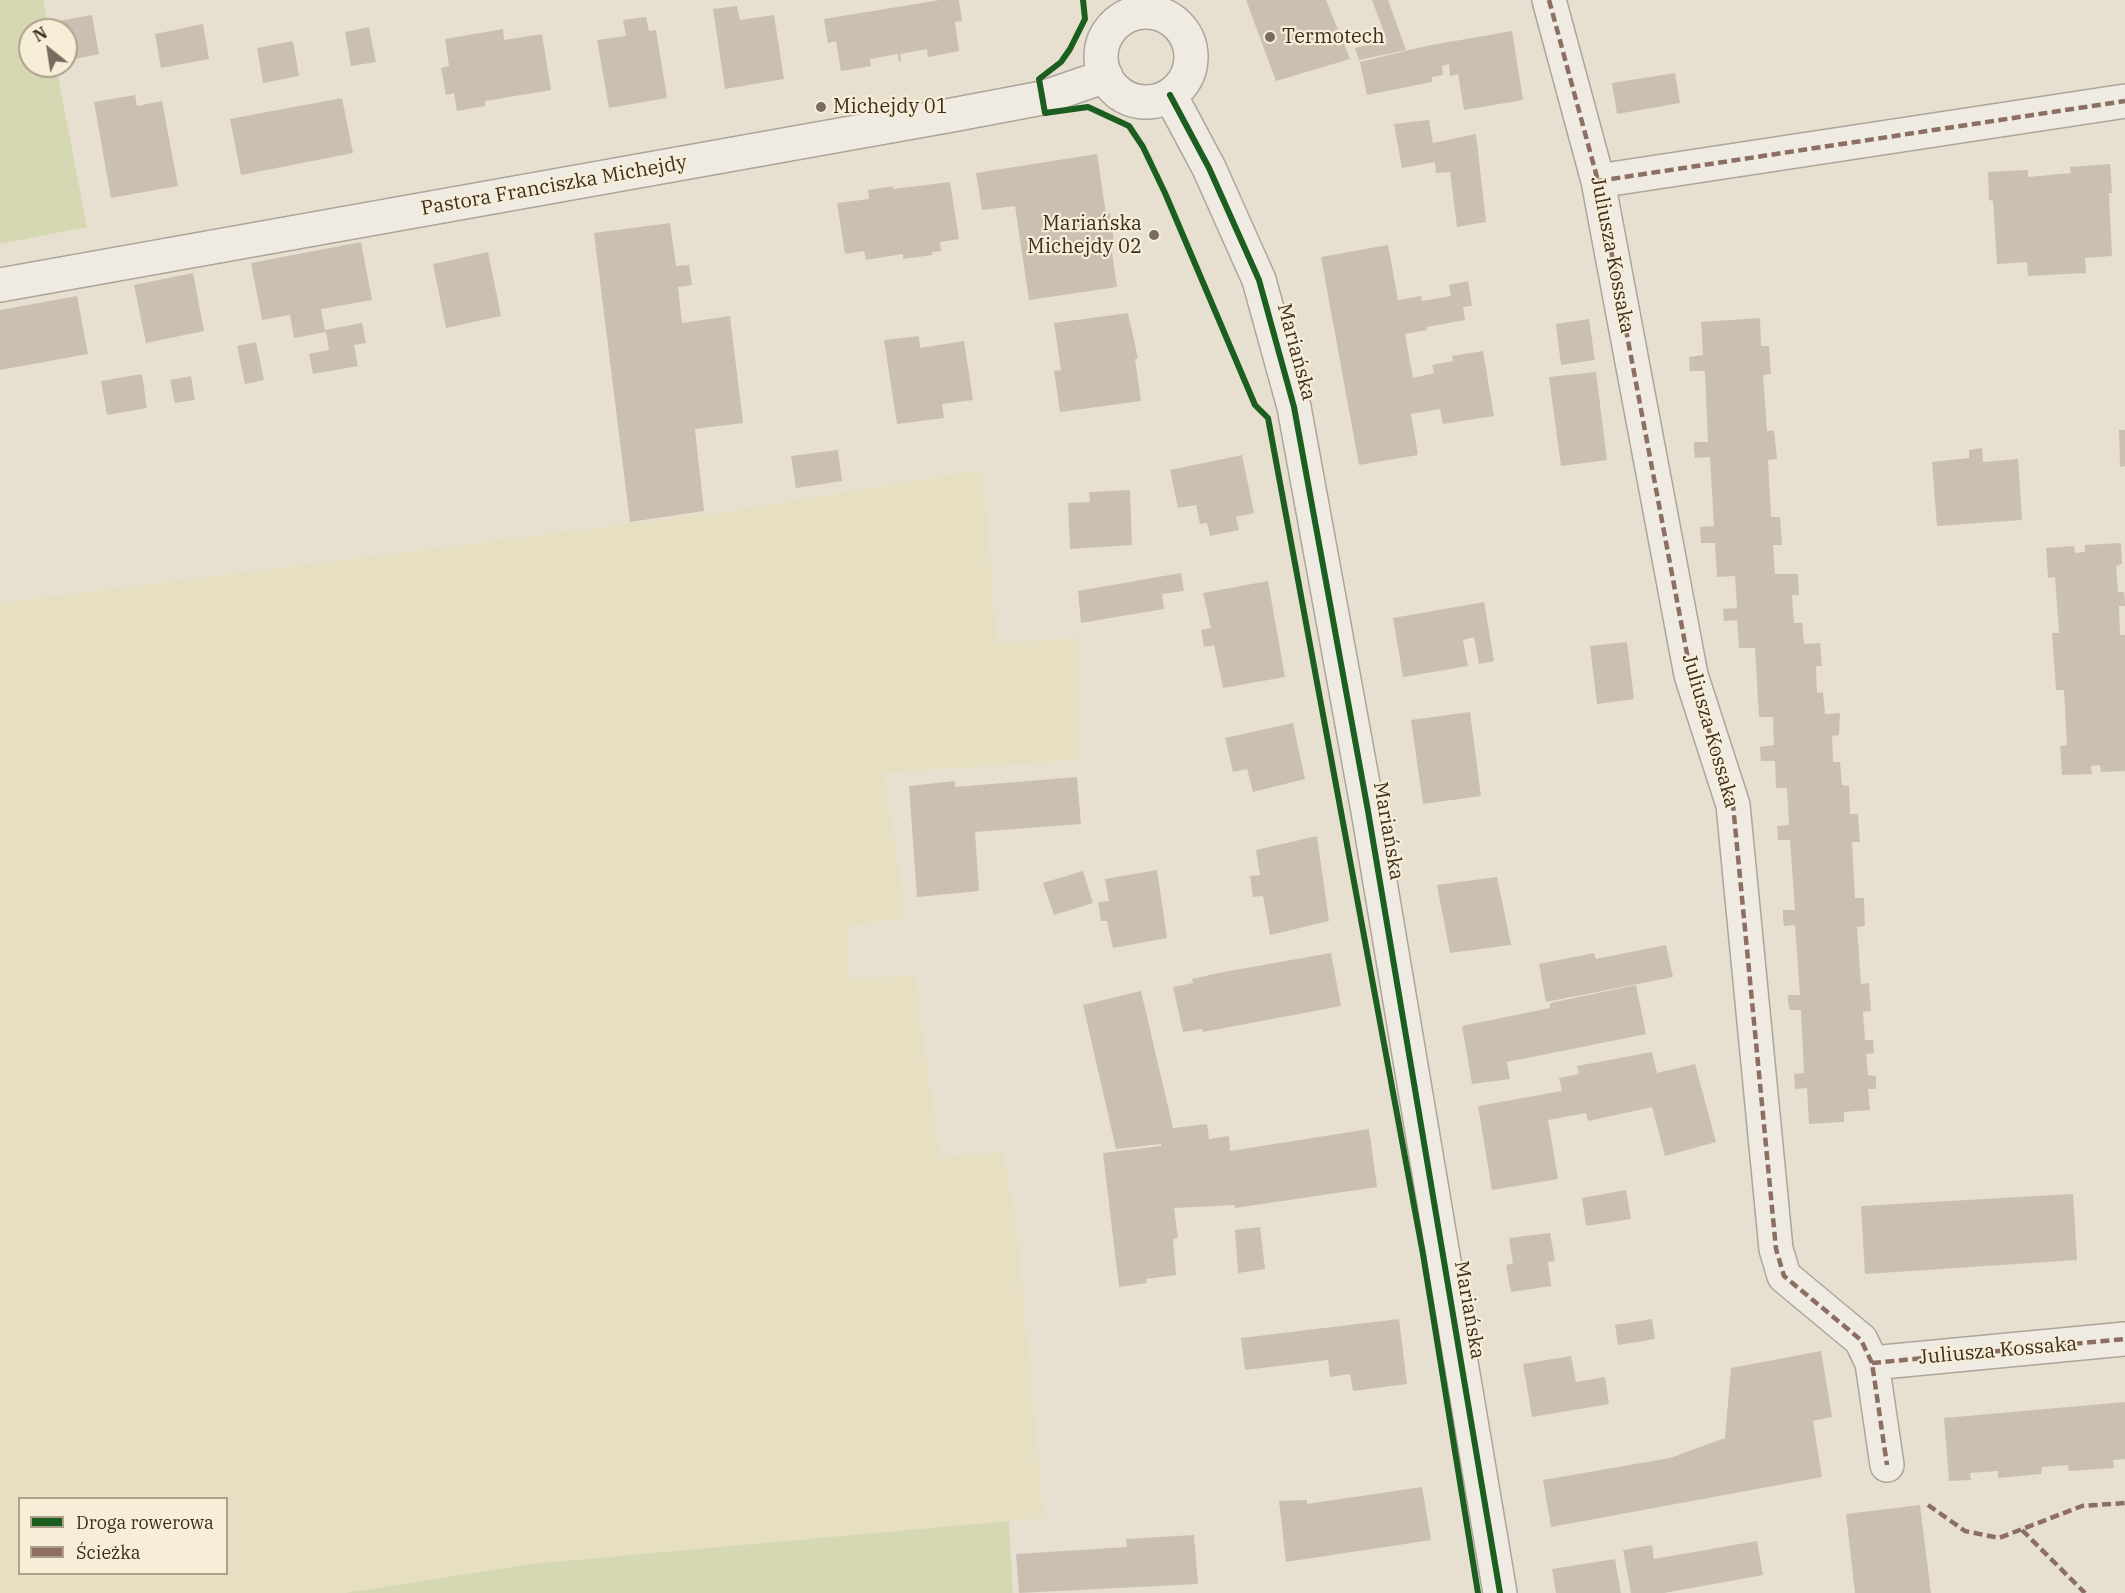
<!DOCTYPE html>
<meta charset="utf-8">
<style>
body{margin:0}
#map{position:relative;width:2125px;height:1593px;overflow:hidden;background:#e7e0d1;font-family:"IBM Plex Serif",serif}
canvas{display:block}
.legend{position:absolute;left:18px;top:1497px;width:210px;height:78px;box-sizing:border-box;background:#f7eed8;border:2px solid #ada18e;margin:0;padding:8px 10px;list-style:none;font-size:18px;color:#3d2e20}
.legend li{display:flex;align-items:center;gap:12px;height:30px}
.legend b{width:30px;border:2px solid #ada18e}
.north{position:absolute;left:18px;top:18px;width:60px;height:60px;box-sizing:border-box;background:#f7eed8;border:2px solid #ada18e;border-radius:50%;rotate:330deg;font-size:16px;font-weight:700;line-height:24px;text-align:center;color:#3d2e20}
.north::after{content:'';display:block;margin:auto;width:21px;height:27px;background:#786c5e;clip-path:polygon(50% 0,100% 100%,50% 72%,0 100%)}
</style>
<div id="map">
<canvas width="2125" height="1593"></canvas>
<ul class="legend">
<li><b style="height:8px;background:#1b5e20"></b>Droga rowerowa</li>
<li><b style="height:8px;background:#8d6e63"></b>Ścieżka</li>
</ul>
<div class="north">N</div>
</div>
<script>
const ctx = document.querySelector('canvas').getContext('2d');
ctx.lineJoin = 'round';
function paint(path, color) { ctx.fillStyle = color; ctx.fill(path, 'evenodd'); }
const poly = rows => new Path2D(rows.map(r => 'M' + r).join(''));
function trace(path, color, width, dash) { ctx.strokeStyle = color; ctx.lineWidth = width; ctx.lineCap = dash ? 'butt' : 'round'; ctx.setLineDash(dash || []); ctx.stroke(path); }
function label(font, color, halo, rows, align = 'center') {
  ctx.font = font + ' "IBM Plex Serif",serif'; ctx.lineWidth = 4.5; ctx.setLineDash([]); ctx.textBaseline = 'middle'; ctx.strokeStyle = halo; ctx.fillStyle = color; for (const [text, x, y, turn = 0] of rows) {
    ctx.save(); ctx.translate(x, y); ctx.rotate((+turn || 0) * Math.PI / 180); ctx.textAlign = isNaN(turn) ? turn : align; if (halo) ctx.strokeText(text, 0, 0); ctx.fillText(text, 0, 0); ctx.restore();
  }
}
const farmland = poly([
 [983,470,997,644,1079,637,1080,760,884,773,906,918,847,926,847,978,915,976,940,1158,1003,1151,1016,1220,1044,1518,531,1564,345,1593,0,1593,0,603,736,510],
 [20,1498,226,1498,226,1574,20,1574]
]);
const green = poly([
 [0,0,43,0,49,30,30,30,30,66,56,66,87,227,0,244],
 [1009,1521,1013,1593,345,1593,531,1564]
]);
const building = poly([
 [940,0,959,0,962,21,955,22,959,51,928,57,927,49,900,54,901,61,899,62,898,54,870,59,871,66,841,71,836,41,828,43,824,19],
 [1246,0,1326,0,1350,59,1276,81],
 [1372,0,1388,0,1406,50,1359,60,1355,48,1387,40],
 [737,6,740,20,774,15,784,79,725,89,713,9],
 [92,15,99,54,66,61,66,30,55,30,53,22],
 [646,17,649,31,656,30,667,98,609,108,597,40,626,36,623,20],
 [203,24,209,59,161,68,155,34],
 [369,27,376,62,351,66,345,32],
 [503,29,504,40,542,34,551,90,485,101,485,106,457,111,454,93,446,95,441,68,449,66,445,39],
 [1512,31,1523,100,1464,110,1458,74,1450,76,1449,64,1442,66,1443,75,1432,77,1432,82,1367,95,1360,62,1426,46],
 [293,41,299,76,263,83,257,48],
 [1675,73,1680,103,1617,114,1612,83],
 [135,95,137,106,162,101,178,186,111,198,94,102],
 [342,98,353,153,241,175,230,119],
 [1429,120,1433,143,1476,134,1486,222,1457,227,1450,172,1436,173,1435,162,1402,168,1394,124],
 [1097,154,1106,214,1110,213,1113,234,1114,245,1111,246,1117,287,1029,300,1015,206,982,210,976,173],
 [2110,164,2112,193,2109,193,2112,256,2085,258,2086,273,2028,276,2027,262,1997,264,1993,201,1989,200,1988,172,2028,170,2028,177,2071,173,2070,167],
 [950,182,959,239,940,242,941,251,932,252,932,255,903,259,903,254,866,260,864,251,845,254,837,203,869,199,868,190,893,186,893,189],
 [670,223,676,266,689,265,692,285,678,287,682,323,730,316,743,423,695,429,704,511,630,522,594,233],
 [361,242,372,300,321,309,325,330,362,323,366,343,354,345,358,366,313,374,309,354,329,350,326,332,294,338,290,315,262,320,251,263],
 [1388,245,1398,300,1421,296,1422,301,1451,296,1449,285,1468,281,1472,306,1463,307,1465,320,1427,327,1427,330,1405,334,1413,378,1434,373,1432,365,1453,361,1452,356,1483,351,1494,416,1443,424,1440,409,1411,414,1418,455,1359,465,1321,257],
 [488,252,501,316,446,328,433,264],
 [193,273,204,331,146,343,134,285],
 [77,296,88,354,0,370,0,310],
 [1128,313,1138,358,1135,359,1141,401,1060,412,1054,371,1061,370,1054,323],
 [1760,318,1761,346,1769,346,1771,374,1763,375,1767,431,1774,430,1777,459,1768,460,1771,517,1780,517,1782,545,1773,545,1775,574,1798,574,1799,595,1792,595,1794,623,1802,623,1804,644,1820,643,1822,666,1816,666,1817,693,1823,692,1825,714,1840,713,1839,735,1832,736,1833,762,1840,762,1842,785,1849,786,1850,814,1858,814,1860,842,1852,842,1855,898,1864,898,1865,926,1857,927,1861,984,1869,983,1871,1011,1863,1012,1865,1040,1873,1040,1874,1053,1866,1054,1868,1075,1876,1076,1876,1089,1868,1089,1870,1110,1844,1112,1844,1122,1809,1124,1807,1088,1795,1089,1794,1074,1804,1073,1801,1010,1790,1010,1788,1003,1788,995,1800,995,1795,925,1784,926,1783,918,1783,910,1795,910,1790,840,1778,840,1777,826,1789,825,1787,788,1776,788,1775,761,1761,761,1760,747,1774,745,1773,717,1759,717,1755,648,1739,648,1737,620,1724,621,1723,609,1737,608,1735,576,1717,577,1715,543,1701,543,1700,527,1714,526,1710,457,1695,458,1694,450,1694,442,1708,442,1705,371,1690,371,1689,357,1703,355,1701,322],
 [1589,319,1595,360,1561,365,1556,324],
 [919,336,920,348,964,341,973,400,942,404,944,418,897,424,884,340],
 [256,342,264,380,245,384,237,346],
 [1596,372,1607,460,1561,466,1549,377],
 [142,374,147,408,107,415,101,381],
 [191,376,195,400,175,403,170,380],
 [2119,430,2125,430,2125,466,2120,467],
 [1982,448,1983,462,2018,459,2022,520,1937,526,1932,462,1969,458,1969,450],
 [838,450,842,481,796,488,791,456],
 [1242,455,1254,513,1236,517,1239,530,1210,536,1207,523,1200,524,1196,505,1178,508,1170,470],
 [1130,490,1132,545,1070,549,1068,503,1090,502,1089,492],
 [2121,543,2122,564,2116,566,2118,592,2124,592,2125,602,2125,606,2119,606,2120,635,2125,635,2125,771,2101,772,2100,765,2091,766,2092,774,2062,775,2060,746,2067,745,2064,690,2056,690,2052,633,2059,633,2055,577,2048,578,2046,548,2074,546,2075,553,2085,552,2085,545],
 [1181,573,1184,591,1162,594,1164,609,1081,623,1078,591],
 [1268,581,1285,677,1223,688,1214,645,1204,647,1201,630,1211,628,1203,593],
 [1484,602,1494,661,1479,664,1474,637,1463,640,1468,666,1403,677,1393,618],
 [1627,642,1634,699,1597,704,1590,646],
 [1470,712,1481,796,1423,804,1411,720],
 [1293,723,1305,779,1253,792,1247,769,1233,772,1225,738],
 [1077,777,1081,824,975,832,979,891,917,897,909,786,955,781,955,787],
 [1317,836,1329,921,1270,935,1263,896,1253,897,1250,876,1260,875,1256,850],
 [1157,870,1167,938,1113,948,1107,921,1101,921,1098,902,1109,901,1105,879],
 [1083,871,1093,903,1054,915,1043,883],
 [1497,877,1511,945,1450,953,1437,885],
 [1666,945,1673,977,1546,1002,1539,964,1594,953,1596,959],
 [1331,953,1341,1006,1203,1032,1202,1029,1183,1032,1173,987,1193,983,1192,979,1218,973],
 [1636,985,1646,1034,1507,1062,1510,1079,1472,1084,1462,1026,1550,1008,1550,1003],
 [1141,991,1173,1128,1207,1124,1209,1139,1229,1136,1230,1151,1369,1129,1377,1187,1235,1208,1235,1205,1174,1208,1178,1238,1173,1239,1176,1275,1146,1279,1147,1283,1119,1287,1103,1153,1161,1146,1161,1144,1116,1149,1083,1005],
 [1652,1052,1657,1073,1695,1064,1716,1142,1665,1156,1652,1107,1588,1121,1586,1113,1548,1120,1558,1179,1492,1190,1478,1106,1562,1091,1559,1078,1579,1074,1577,1066],
 [1626,1190,1631,1219,1586,1226,1582,1198],
 [2073,1194,2077,1260,1865,1274,1861,1206],
 [1260,1227,1265,1269,1238,1273,1235,1230],
 [1550,1233,1555,1261,1548,1262,1551,1286,1511,1292,1506,1265,1513,1263,1509,1238],
 [1399,1319,1407,1384,1353,1391,1350,1374,1330,1377,1328,1360,1245,1370,1241,1338],
 [1652,1319,1655,1339,1618,1345,1615,1325],
 [1821,1351,1832,1417,1813,1421,1822,1477,1551,1527,1543,1480,1670,1458,1725,1438,1731,1368],
 [1571,1356,1576,1382,1605,1377,1609,1404,1532,1417,1523,1364],
 [2125,1402,2125,1459,2113,1460,2114,1468,2069,1471,2068,1465,2042,1467,2041,1474,1998,1478,1998,1471,1970,1473,1971,1480,1949,1481,1944,1418],
 [1422,1487,1431,1540,1286,1562,1279,1501,1307,1500,1307,1504],
 [1920,1505,1931,1593,1855,1593,1846,1514],
 [1194,1535,1198,1584,1019,1593,1016,1554,1127,1547,1126,1539],
 [1757,1541,1763,1575,1664,1593,1631,1593,1623,1550,1652,1545,1654,1559],
 [1615,1559,1621,1593,1556,1593,1552,1569]
]);
const street = poly([
 [1549,0,1598,181,1691,675,1733,805,1776,1249,1784,1276,1861,1340,1872,1363,1887,1465],
 '1101 57a45 45 0 1 1 90 0a45 45 0 1 1-90 0Z',
 [1170,95,1209,168,1259,280,1294,407,1368,811,1500,1593],
 [1598,181,2125,101],
 [0,285,952,115,1042,98,1106,76],
 [1872,1363,2125,1339]
]);
const quiet = poly([
 [1549,0,1598,181,1691,675,1733,805,1776,1249,1784,1276,1861,1340,1872,1363,1887,1465],
 [1598,181,2125,101],
 [1872,1363,2125,1339],
 [1928,1505,1965,1531,1999,1538,2082,1506,2125,1503],
 [2022,1530,2085,1593]
]);
const cycleway = poly([
 [1083,0,1085,19,1070,49,1061,62,1039,79,1045,113,1088,107,1129,126,1143,147,1165,193,1255,405,1268,418,1423,1254,1478,1593],
 [1170,95,1209,168,1259,280,1294,407,1368,811,1500,1593]
]);
const markers = [
 [1270,37,6,"#786c5e"],
 [821,107,6,"#786c5e"],
 [1154,235,6,"#786c5e"]
];
const poiNames = [
 ["Termotech",1282,37],
 ["Michejdy 01",833,107],
 ["Mariańska",1142,224,"right"],
 ["Michejdy 02",1142,247,"right"]
];
const streetNames = [
 ["Pastora Franciszka Michejdy",554,186,-10],
 ["Juliusza Kossaka",1612,255,79],
 ["Mariańska",1296,352,75],
 ["Juliusza Kossaka",1710,731,74],
 ["Mariańska",1388,831,80],
 ["Mariańska",1469,1310,80],
 ["Juliusza Kossaka",1998,1351,-5]
];
paint(farmland, '#e6dfc2');
paint(green, '#d6d7b3');
paint(building, '#cbbfb2');
trace(street, '#ada599', 36);
trace(street, '#efebe3', 33);
trace(quiet, '#8d6e63', 4.5, [9, 4.5]);
trace(cycleway, '#1b5e20', 6);
for (const [x, y, r, color] of markers) { const dot = new Path2D(); dot.arc(x, y, r, 0, 2 * Math.PI); ctx.fillStyle = color; ctx.fill(dot); trace(dot, '#f7eed8', 2); }
label('20px', '#3d2e20', '#f7eed8', poiNames, 'left');
label('20px', '#3d2e20', '#f7eed8', streetNames);
</script>
